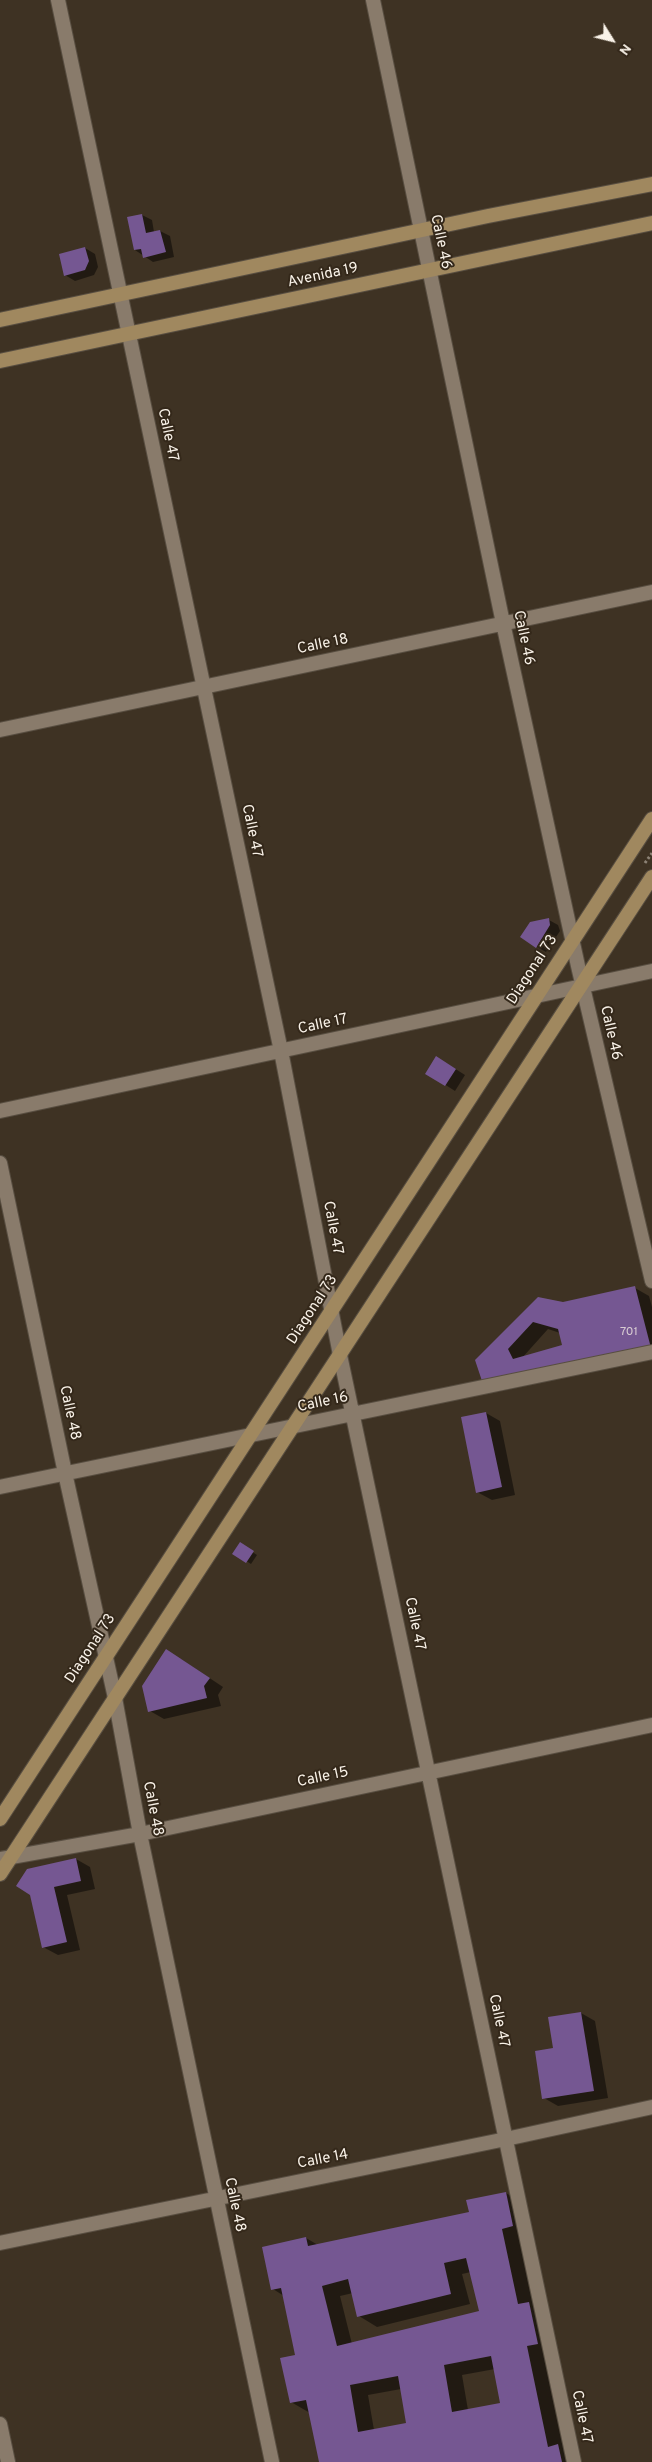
<!DOCTYPE html>
<style>
body{margin:0}
#map{position:relative;width:652px;height:2462px;overflow:hidden;background:#3e3223;font-family:Overpass,sans-serif}
canvas{display:block}
.north{position:absolute;left:587px;top:15px;width:50px;height:50px;-webkit-text-stroke:4px #34281a;paint-order:stroke;rotate:126deg;font-size:14px;font-weight:700;line-height:20px;text-align:center;color:#f9f2e8}
.north::after{content:'';display:block;margin:auto;width:18px;height:22px;background:#f9f2e8;clip-path:polygon(50% 0,100% 100%,50% 72%,0 100%)}
</style>
<div id="map">
<canvas width="652" height="2462"></canvas>
<div class="north">N</div>
</div>
<script>
const ctx = document.querySelector('canvas').getContext('2d');
ctx.lineJoin = 'round';
function paint(path, color) { ctx.fillStyle = color; ctx.fill(path, 'evenodd'); }
const poly = rows => new Path2D(rows.map(r => 'M' + r).join(''));
function trace(path, color, width, dash) { ctx.strokeStyle = color; ctx.lineWidth = width; ctx.lineCap = dash ? 'butt' : 'round'; ctx.setLineDash(dash || []); ctx.stroke(path); }
function label(font, color, halo, rows, align = 'center') {
  ctx.font = font + ' Overpass,sans-serif'; ctx.lineWidth = 4; ctx.setLineDash([]); ctx.textBaseline = 'middle'; ctx.strokeStyle = halo; ctx.fillStyle = color; for (const [text, x, y, turn = 0] of rows) {
    ctx.save(); ctx.translate(x, y); ctx.rotate((+turn || 0) * Math.PI / 180); ctx.textAlign = isNaN(turn) ? turn : align; if (halo) ctx.strokeText(text, 0, 0); ctx.fillText(text, 0, 0); ctx.restore();
  }
}
const shadow = poly([
 [142,215,152,220,154,232,160,231,170,236,174,257,153,262,135,250],
 [85,248,95,254,98,267,94,275,75,281,65,275],
 [549,920,558,925,560,931,546,952,537,947],
 [446,1063,465,1075,455,1091,427,1073],
 [635,1288,649,1296,652,1307,652,1358,498,1392,484,1383,539,1298,563,1304],
 [548,1329,560,1333,563,1346,522,1358],
 [486,1413,500,1421,515,1495,492,1500,477,1492],
 [240,1544,257,1555,251,1564,234,1553],
 [181,1659,223,1687,218,1695,221,1706,164,1719,150,1711],
 [76,1859,90,1867,95,1889,67,1895,80,1950,58,1955,43,1947,31,1894],
 [581,2013,595,2021,608,2098,558,2106,544,2098],
 [506,2193,524,2204,578,2462,320,2462,310,2413,291,2402,296,2356,284,2296,273,2289,306,2238,318,2245,470,2213],
 [471,2272,481,2312,352,2344,340,2296,353,2293,359,2316,377,2327,470,2304,462,2274],
 [495,2369,501,2404,468,2410,462,2375],
 [401,2389,407,2424,374,2430,368,2395]
]);
const building = poly([
 [142,214,146,233,160,230,166,252,143,258,141,249,134,250,127,217],
 [85,247,89,261,85,270,64,276,59,254],
 [549,918,550,925,536,948,520,937,530,922],
 [436,1056,456,1069,445,1086,425,1074],
 [635,1286,651,1348,483,1384,475,1360,538,1297,563,1302],
 [533,1322,558,1329,562,1345,513,1359,508,1349],
 [486,1412,502,1487,476,1493,461,1417],
 [240,1542,254,1551,246,1563,232,1554],
 [166,1649,210,1678,204,1686,207,1698,148,1712,142,1686],
 [76,1858,81,1881,54,1887,67,1942,42,1948,30,1895,16,1886,27,1869],
 [581,2012,594,2091,542,2099,535,2051,553,2048,548,2017],
 [506,2192,513,2226,502,2229,518,2304,529,2302,538,2344,527,2346,548,2447,558,2444,562,2462,319,2462,306,2400,290,2403,280,2358,295,2355,281,2288,271,2290,262,2247,306,2237,308,2246,469,2212,466,2200],
 [466,2258,479,2311,337,2346,322,2286,348,2279,357,2317,451,2294,444,2263],
 [491,2356,500,2403,452,2412,444,2365],
 [398,2376,406,2423,358,2432,350,2385]
]);
const path = poly([
 [645,863,652,853]
]);
const minor = poly([
 [58,0,281,1051,340,1355,574,2462],
 [373,0,503,623,578,966,652,1281],
 [0,730,652,592],
 [0,1111,652,971],
 [0,1163,65,1473,115,1698,140,1834,272,2462],
 [0,1487,652,1352],
 [0,1859,140,1834,652,1725],
 [0,2243,506,2139,652,2107],
 [0,2424,8,2462]
]);
const secondary = poly([
 [0,320,488,216,652,184],
 [0,361,652,223],
 [0,1819,652,819],
 [0,1874,652,877]
]);
const numberNames = [
 ["701",629,1333]
];
const streetNames = [
 ["Calle 46",440,242,78],
 ["Avenida 19",323,276,-12],
 ["Calle 47",167,435,78],
 ["Calle 46",523,638,78],
 ["Calle 18",323,645,-12],
 ["Calle 47",251,831,78],
 ["Diagonal 73",533,970,-57],
 ["Calle 17",323,1025,-12],
 ["Calle 46",610,1033,77],
 ["Calle 47",332,1228,79],
 ["Diagonal 73",313,1310,-57],
 ["Calle 16",323,1403,-12],
 ["Calle 48",69,1413,78],
 ["Calle 47",414,1624,78],
 ["Diagonal 73",91,1649,-57],
 ["Calle 15",323,1778,-12],
 ["Calle 48",152,1809,79],
 ["Calle 47",498,2021,78],
 ["Calle 14",323,2160,-11],
 ["Calle 48",234,2205,78],
 ["Calle 47",581,2417,78]
];
paint(shadow, '#0007');
paint(building, '#755792');
trace(minor, '#584e41', 16);
trace(secondary, '#584e41', 16);
trace(path, '#8c8275', 3, [2.5, 2.5]);
trace(minor, '#897b6b', 14);
trace(secondary, '#a0885f', 14);
label('12px', '#d8cbd2', null, numberNames);
label('15px', '#f9f2e8', '#34281a', streetNames);
</script>
